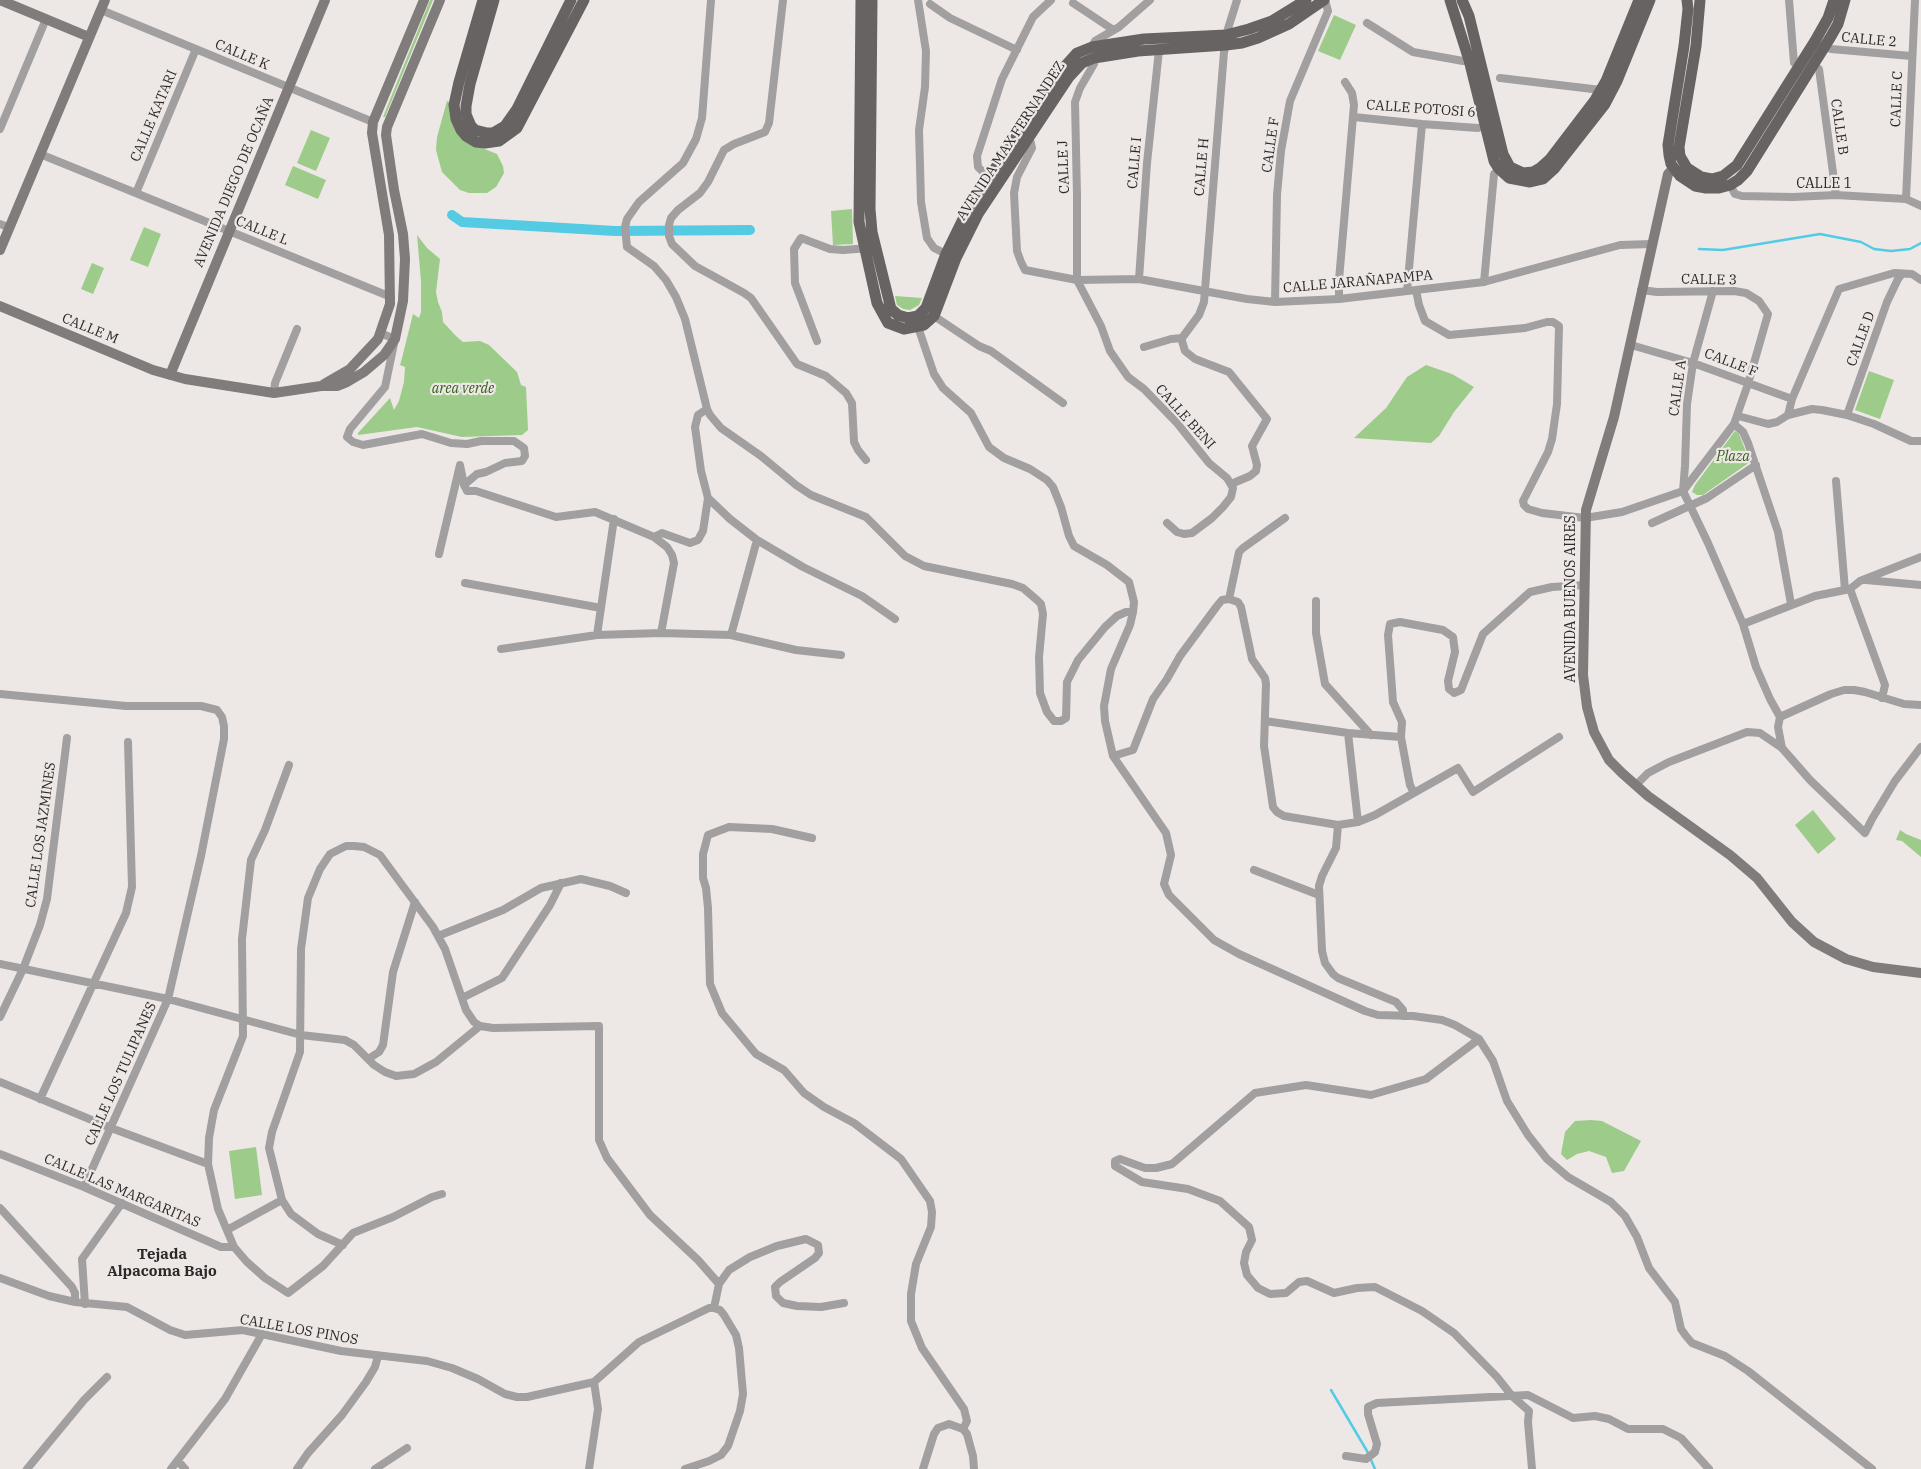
<!DOCTYPE html>
<meta charset="utf-8">
<style>
body{margin:0}
canvas{display:block;background:#ede8e6}
</style>
<canvas width="1921" height="1469"></canvas>
<script>
const ctx = document.querySelector('canvas').getContext('2d');
ctx.lineJoin = 'round';
function paint(path, color) { ctx.fillStyle = color; ctx.fill(path, 'evenodd'); }
const poly = rows => new Path2D(rows.map(r => 'M' + r).join(''));
function trace(path, color, width, dash) { ctx.strokeStyle = color; ctx.lineWidth = width; ctx.lineCap = dash ? 'butt' : 'round'; ctx.setLineDash(dash || []); ctx.stroke(path); }
function label(font, color, halo, rows, align = 'center') {
  ctx.font = font + ' "IBM Plex Serif",serif'; ctx.lineWidth = 4.5; ctx.setLineDash([]); ctx.textBaseline = 'middle'; ctx.strokeStyle = halo; ctx.fillStyle = color; for (const [text, x, y, turn = 0] of rows) {
    ctx.save(); ctx.translate(x, y); ctx.rotate((+turn || 0) * Math.PI / 180); ctx.textAlign = isNaN(turn) ? turn : align; if (halo) ctx.strokeText(text, 0, 0); ctx.fillText(text, 0, 0); ctx.restore();
  }
}
const green = poly([
 [430,0,433,0,385,117,383,117],
 [1334,15,1356,25,1340,60,1318,51],
 [447,101,454,105,482,148,497,154,503,166,504,173,499,182,496,187,487,193,469,193,460,190,442,172,436,150,437,137],
 [311,130,330,138,316,171,297,163],
 [293,166,326,180,318,199,285,185],
 [852,209,853,244,833,245,831,211],
 [144,227,161,234,148,267,130,260],
 [417,235,427,248,440,259,436,292,438,302,442,312,443,322,456,336,463,342,480,341,489,345,517,372,521,385,526,387,528,430,522,435,462,437,417,427,358,435,358,433,390,398,394,410,399,401,404,382,405,367,400,365,402,358,413,314,419,318,421,312,421,281],
 [92,263,104,268,93,294,81,289],
 [895,296,922,298,919,305,910,310,903,309,897,305],
 [1426,365,1452,374,1474,387,1454,412,1439,436,1431,443,1354,438,1386,408,1407,377],
 [1869,371,1894,380,1880,419,1855,410],
 [1735,431,1739,434,1750,462,1703,495,1697,495,1692,492,1695,485],
 [1813,810,1836,839,1818,854,1795,825],
 [1900,830,1906,834,1921,840,1921,857,1902,841,1896,840],
 [1591,1120,1602,1121,1641,1141,1624,1171,1612,1173,1606,1157,1589,1151,1577,1154,1567,1160,1561,1154,1565,1132,1575,1121],
 [256,1147,262,1195,235,1199,229,1151]
]);
const stream = poly([
 [1699,249,1723,250,1820,234,1861,242,1874,249,1891,251,1910,249,1921,243],
 [1331,1390,1367,1451,1375,1469]
]);
const canal = poly([
 [452,215,462,222,615,231,750,230]
]);
const street = poly([
 [783,0,769,123,765,132,734,144,724,150,708,182,700,193,678,210,671,218,669,225,669,236,672,244,695,266,744,293,751,298,797,364,826,376,846,393,852,403,854,442,858,450,866,460],
 [918,0,926,51,925,87,919,130,921,202,927,238,934,248,946,254],
 [1789,0,1794,63,1800,65],
 [1073,3,1112,29],
 [930,4,950,18,1017,50],
 [101,10,373,122],
 [1367,23,1413,52,1463,61,1469,60],
 [1226,35,1237,0],
 [1226,45,1224,52,1204,302,1199,315,1182,338,1182,341,1185,351,1195,359,1229,372,1267,419,1252,446,1257,465,1256,471,1250,476,1231,484],
 [1092,47,1095,41,1119,27,1150,0],
 [1825,47,1831,49,1911,56],
 [1094,58,1094,64,1080,88,1075,102,1077,196,1077,280,1101,326,1110,351,1128,377,1144,389,1177,423,1209,463,1227,478,1233,488,1231,497,1223,507,1212,518,1192,533,1184,534,1177,532,1167,523],
 [1813,65,1819,69,1836,195],
 [1500,78,1601,90],
 [1354,117,1422,124,1478,128,1485,126],
 [0,129,46,19],
 [1024,143,1031,143,1032,148,1017,177,1014,193,1017,251,1021,262,1025,270,1077,280,1139,279,1247,299,1275,302,1339,299,1484,282,1620,245,1651,244],
 [40,154,391,297],
 [988,177,978,167,977,156,1002,79,1033,17,1051,0],
 [1730,185,1735,194,1742,196,1793,197,1836,195,1906,199,1921,206],
 [136,193,196,49],
 [1906,199,1915,0],
 [0,224,10,228],
 [1139,279,1147,163,1159,50],
 [1484,282,1494,174,1499,169],
 [1416,290,1419,305,1425,321,1449,335,1525,328,1547,322,1553,322,1559,326,1557,404,1552,439,1548,452,1523,501,1524,505,1528,509,1542,513,1585,518,1622,512,1683,491,1685,466,1687,404,1693,363,1713,291],
 [1641,290,1657,292,1734,291,1746,293,1759,301,1768,314,1748,384,1734,424,1683,491,1708,543,1743,624,1756,667,1770,699,1780,717],
 [1407,291,1422,124],
 [1339,299,1339,280,1354,105,1352,93,1345,82],
 [1275,302,1277,195,1281,151,1290,101,1328,11,1325,0],
 [934,316,979,346,991,351,1063,403],
 [918,327,934,374,943,388,971,413,989,447,1004,458,1030,469,1047,480,1053,487,1061,507,1069,536,1074,546,1107,565,1129,582,1134,602,1133,612,1130,625,1111,669,1104,706,1105,721,1113,756,1166,833,1171,855,1164,884,1169,895,1214,940,1239,954,1365,1011,1378,1015,1413,1016,1442,1020,1455,1025,1479,1039,1493,1061,1507,1101,1528,1135,1547,1159,1568,1177,1611,1202,1625,1216,1637,1237,1649,1268,1675,1302,1681,1329,1686,1336,1692,1343,1725,1356,1748,1371,1872,1469],
 [380,333,395,339,385,387,350,429,347,437,353,442,363,445,422,434,451,443,467,444,481,441,514,441,524,448,525,456,522,461,505,463,486,472,477,474,464,485,467,491,476,491,556,517,595,512,654,537,667,547,672,555,674,563,661,633],
 [817,341,795,283,794,249,801,238,830,249,843,250,869,248],
 [1631,345,1693,363,1792,399],
 [1144,347,1171,339,1182,338],
 [274,393,275,383,297,329],
 [707,409,710,415,721,428,761,456,796,485,811,495,866,517,905,556,924,566,1012,584,1023,588,1037,600,1041,604,1043,614,1039,657,1040,693,1047,712,1054,721,1061,721,1066,718,1067,682,1078,660,1105,627,1117,616,1126,612,1133,612],
 [1788,415,1812,409,1822,410,1847,415,1874,424,1911,441,1921,441],
 [1847,415,1887,302,1898,279,1902,274],
 [1738,416,1768,424,1777,422,1788,415,1792,399,1839,289,1894,273,1912,274,1921,280],
 [1734,424,1743,432,1748,443,1778,532,1791,604],
 [1836,481,1845,590],
 [708,498,730,519,757,540,803,567,862,596,895,619],
 [1652,523,1707,498,1756,465],
 [654,537,662,533,690,543,698,540,703,531,708,498,701,471,695,427,698,415,707,409,685,319,676,297,666,280,654,266,627,247,625,227,627,219,639,202,683,163,696,139,702,118,711,0],
 [439,554,460,465,464,485],
 [1866,580,1921,585],
 [465,583,601,608],
 [1850,589,1885,685,1882,698],
 [1229,599,1239,552,1243,548,1285,518],
 [1316,601,1316,633,1325,684,1371,735],
 [1743,624,1815,596,1850,589,1860,581,1921,557],
 [597,635,614,519],
 [731,635,757,540],
 [501,649,597,635,661,633,731,635,796,650,841,655],
 [0,694,126,706,201,706,217,710,222,717,224,726,224,739,201,856,168,999,84,1187],
 [1265,721,1348,733,1401,737],
 [1348,733,1358,822],
 [1782,748,1778,727,1780,717,1831,694,1844,690,1854,690,1865,692,1904,704,1921,705],
 [1113,756,1133,750,1153,699,1167,679,1180,656,1217,606,1222,600,1229,599,1238,602,1241,607,1252,659,1265,678,1266,684,1264,746,1273,807,1277,812,1284,816,1338,825,1358,822,1375,815,1458,768,1473,792,1559,737],
 [289,765,265,830,251,860,242,939,243,1036,214,1110,209,1138,208,1164,218,1209,234,1247,247,1262,265,1278,288,1293,323,1266,353,1233,393,1217,432,1197,442,1194],
 [1636,785,1648,773,1669,762,1747,732,1760,733,1782,748,1810,780,1865,833,1872,819,1895,781,1921,747],
 [1414,793,1410,785,1408,775,1401,737,1402,722,1393,702,1388,635,1390,624,1400,622,1443,630,1453,637,1455,652,1448,681,1449,689,1454,693,1461,690,1483,634,1530,592,1552,587,1585,585],
 [1338,825,1336,848,1322,876,1319,886,1322,951,1325,963,1333,974,1338,978,1396,1002,1403,1010,1403,1016],
 [812,838,772,829,729,827,708,835,703,854,703,878,706,888,708,908,710,984,722,1013,756,1054,784,1070,804,1093,824,1107,854,1123,901,1159,930,1201,932,1212,931,1227,916,1264,911,1294,911,1321,922,1348,964,1409,967,1421,963,1429],
 [1254,870,1319,895],
 [438,936,503,910,541,888,581,879,610,886,626,893],
 [0,964,168,999,301,1035,345,1040,354,1045,374,1065,385,1072,396,1076,414,1074,436,1062,480,1026],
 [462,998,502,978,550,905,561,883],
 [0,1017,23,969,40,925,47,899,67,738],
 [1479,1039,1426,1079,1371,1095,1306,1085,1255,1093,1172,1164,1156,1168,1145,1168,1120,1159,1115,1161,1115,1166,1142,1182,1188,1189,1220,1201,1249,1227,1252,1240,1246,1252,1244,1263,1247,1275,1258,1288,1270,1294,1286,1293,1299,1282,1307,1281,1334,1293,1357,1288,1375,1287,1422,1311,1454,1333,1497,1377,1512,1396,1529,1411,1528,1422,1532,1469],
 [368,1059,379,1052,383,1045,393,972,415,902],
 [0,1082,111,1128,208,1164],
 [40,1099,126,913,132,887,128,742],
 [0,1154,84,1187,221,1247,234,1247],
 [0,1208,72,1287,75,1293,75,1302],
 [227,1230,282,1200],
 [343,1245,318,1234,291,1214,282,1200,269,1148,272,1132,300,1052,301,949,308,898,320,869,330,854,346,846,354,846,364,847,380,855,433,927,445,949,466,1010,474,1022,480,1026,493,1028,599,1026,599,1140,607,1158,650,1215,698,1260,719,1284],
 [0,1278,49,1296,75,1302,127,1307,170,1330,185,1335,243,1330,341,1351,427,1361,452,1368,478,1379,505,1394,517,1397,527,1397,594,1382,639,1342,709,1308,714,1308,720,1310,724,1315,736,1335,739,1348,743,1394,740,1411,728,1446,721,1455,709,1461,685,1469],
 [85,1304,82,1259,122,1203],
 [714,1308,719,1284,729,1270,750,1257,777,1246,806,1239,818,1245,819,1253,815,1258,780,1282,775,1287,776,1296,783,1303,797,1306,821,1307,844,1303],
 [1346,1456,1366,1459,1375,1452,1377,1444,1368,1414,1368,1407,1377,1403,1528,1395,1573,1418,1595,1416,1609,1419,1628,1429,1663,1429,1681,1438,1709,1469],
 [178,1461,185,1469],
 [27,1469,84,1400,107,1377],
 [171,1469,225,1399,262,1334],
 [297,1469,308,1453,342,1415,366,1382,375,1367,378,1356],
 [375,1469,407,1448],
 [589,1469,598,1409,594,1382],
 [923,1469,934,1434,938,1428,949,1424,963,1429,967,1434,973,1456,974,1469]
]);
const secondary = poly([
 [0,0,89,37],
 [1674,168,1668,174,1614,417,1586,510,1583,675,1587,707,1594,732,1609,760,1622,773,1648,796,1730,855,1757,878,1792,922,1814,942,1846,959,1873,967,1921,973],
 [0,250,105,0],
 [0,306,153,370,185,379,274,393,321,386,337,386,347,382,364,372,384,355,395,339,403,301,405,259,403,234,394,190,386,135,387,127,440,0],
 [170,375,325,0],
 [324,384,350,369,378,339,390,304,389,235,372,133,373,122,424,0]
]);
const primary = poly([
 [483,0,459,82,454,105,456,119,461,130,466,136,476,142,485,143,499,141,517,128,584,0],
 [494,0,470,84,466,106,466,114,471,126,475,130,487,133,493,133,505,126,517,109,571,0],
 [861,0,859,222,877,303,888,323,904,329,924,325,934,316,956,258,978,214,1069,77,1082,63,1094,58,1138,51,1226,45,1242,43,1258,38,1289,24,1324,0],
 [872,0,870,209,872,232,891,309,898,315,908,318,918,316,926,308,946,254,968,209,1058,74,1077,53,1092,47,1144,39,1226,35,1249,29,1272,21,1306,0],
 [1450,0,1469,60,1494,161,1499,169,1509,178,1530,182,1543,179,1554,169,1605,104,1617,81,1650,0],
 [1462,0,1469,16,1503,154,1510,167,1523,173,1533,172,1540,168,1550,159,1595,100,1606,81,1639,0],
 [1687,0,1688,9,1684,46,1668,145,1669,155,1671,164,1680,176,1695,186,1706,188,1719,188,1730,185,1738,180,1747,171,1830,38,1838,24,1845,0],
 [1700,0,1696,46,1679,147,1680,156,1687,168,1701,177,1712,179,1723,176,1737,165,1815,41,1828,18,1834,0]
]);
const streetNames = [
 ["CALLE 2",1869,40,5],
 ["CALLE K",242,55,23],
 ["CALLE C",1897,99,-88],
 ["CALLE POTOSI 6",1421,109,4],
 ["CALLE KATARI",154,116,-67],
 ["CALLE B",1839,127,82],
 ["AVENIDA MAX FERNANDEZ",1011,141,-57],
 ["CALLE F",1271,145,-82],
 ["CALLE I",1135,163,-85],
 ["CALLE J",1064,167,-92],
 ["CALLE H",1202,167,-85],
 ["AVENIDA DIEGO DE OCAÑA",234,182,-67],
 ["CALLE 1",1824,184],
 ["CALLE L",262,231,22],
 ["CALLE 3",1709,280,1],
 ["CALLE JARAÑAPAMPA",1358,282,-5],
 ["CALLE M",90,329,22],
 ["CALLE D",1861,339,-70],
 ["CALLE F",1731,363,21],
 ["CALLE A",1678,388,-82],
 ["CALLE BENI",1185,417,48],
 ["AVENIDA BUENOS AIRES",1571,599,-90],
 ["CALLE LOS JAZMINES",41,835,-82],
 ["CALLE LOS TULIPANES",121,1074,-66],
 ["CALLE LAS MARGARITAS",122,1191,23],
 ["CALLE LOS PINOS",299,1330,10]
];
const parkNames = [
 ["area verde",463,389],
 ["Plaza",1733,457]
];
const neighbourhoodNames = [
 ["Tejada",162,1255],
 ["Alpacoma Bajo",162,1272]
];
paint(green, '#9dcb89');
trace(stream, '#54cbe3', 2.5);
trace(canal, '#54cbe3', 10);
trace(street, '#a19f9f', 8);
trace(secondary, '#7f7c7b', 10);
trace(primary, '#666362', 11);
label('14px', '#2c2a29', '#ede8e6', streetNames);
label('italic 14px', '#325e18', '#ede8e6', parkNames);
label('bold 15px', '#2c2a29', '#ede8e6', neighbourhoodNames);
</script>
